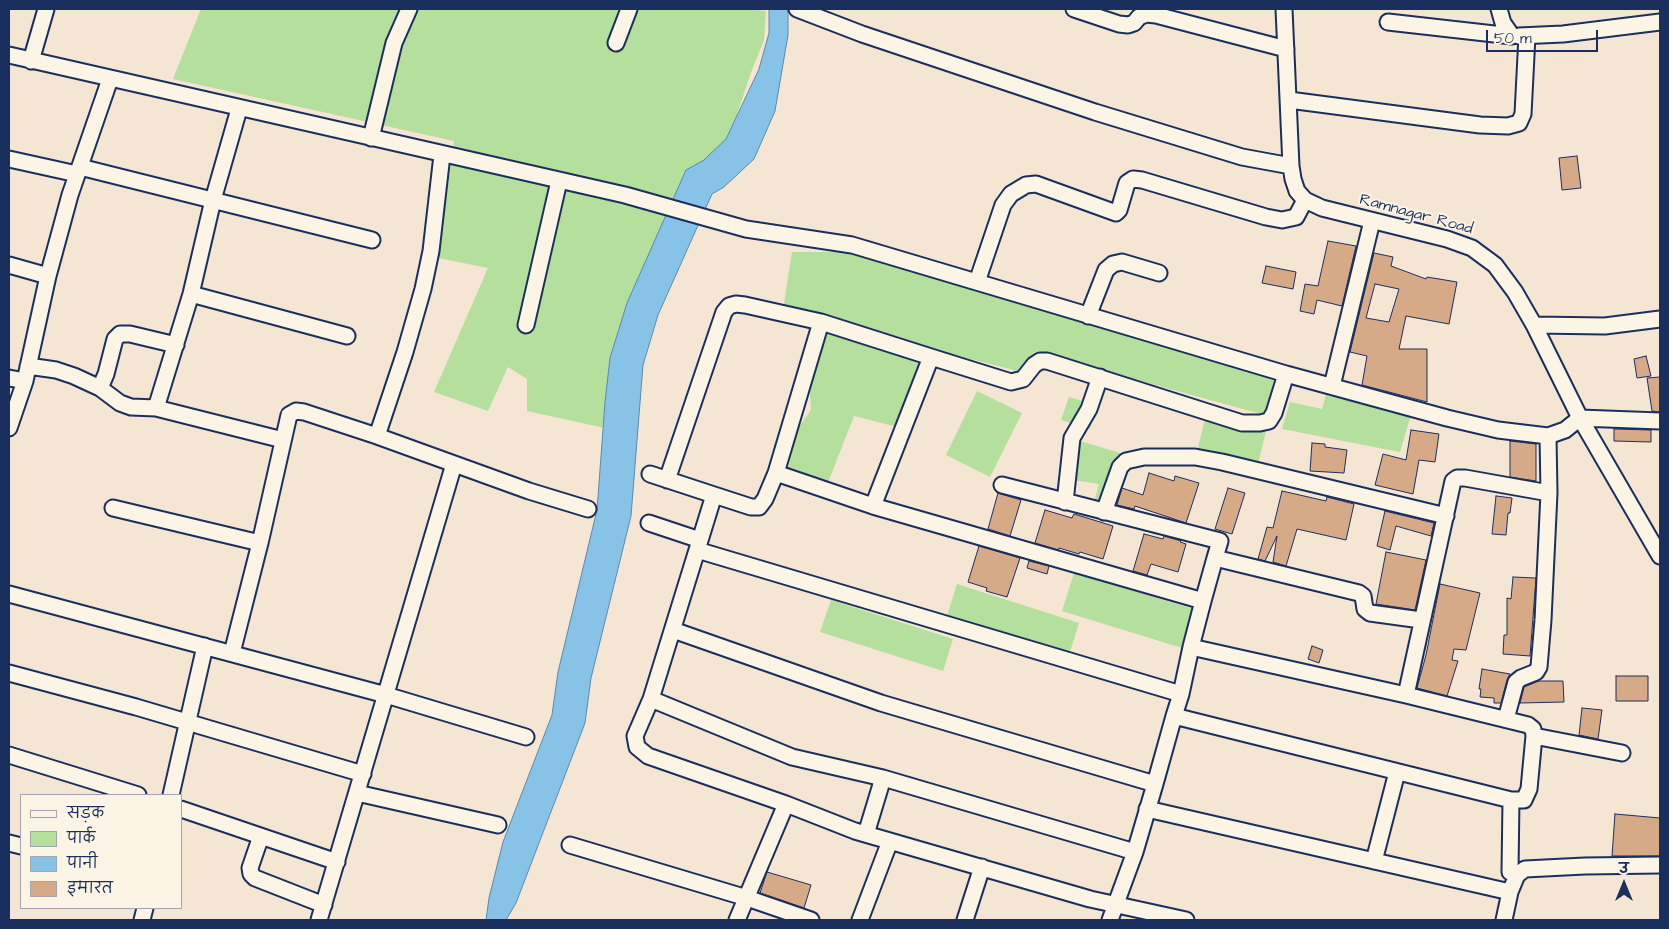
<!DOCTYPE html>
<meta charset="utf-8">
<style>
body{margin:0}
#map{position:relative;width:1669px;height:929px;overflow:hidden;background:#f4e6d2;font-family:"Architects Daughter","Playpen Sans Deva",sans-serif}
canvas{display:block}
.frame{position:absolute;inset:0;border:10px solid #1b2f5e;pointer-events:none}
.legend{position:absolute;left:20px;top:794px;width:162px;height:115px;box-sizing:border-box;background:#fcf5e5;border:1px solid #a2a6af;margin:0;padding:6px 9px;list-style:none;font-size:15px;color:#1b2f5e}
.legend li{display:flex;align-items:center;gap:10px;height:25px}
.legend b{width:25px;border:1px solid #a2a6af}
.north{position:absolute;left:1599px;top:859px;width:50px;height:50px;-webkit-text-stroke:4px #fcf5e5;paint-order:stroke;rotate:0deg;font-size:14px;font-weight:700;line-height:20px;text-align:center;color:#1b2f5e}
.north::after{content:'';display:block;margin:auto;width:18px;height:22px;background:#1b2f5e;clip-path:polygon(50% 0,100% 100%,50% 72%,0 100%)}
.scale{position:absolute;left:1486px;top:30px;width:112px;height:22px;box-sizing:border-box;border:2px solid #1b2f5e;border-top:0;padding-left:6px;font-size:15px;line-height:18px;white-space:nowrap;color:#1b2f5e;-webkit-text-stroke:4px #fcf5e5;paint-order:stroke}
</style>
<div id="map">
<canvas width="1669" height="929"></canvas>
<div class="frame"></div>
<ul class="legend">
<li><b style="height:6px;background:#fcf5e5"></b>सड़क</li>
<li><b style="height:14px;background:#b4df9c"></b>पार्क</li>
<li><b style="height:14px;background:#87c3e7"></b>पानी</li>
<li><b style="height:14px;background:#d6a987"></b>इमारत</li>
</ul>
<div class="north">उ</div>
<div class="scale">50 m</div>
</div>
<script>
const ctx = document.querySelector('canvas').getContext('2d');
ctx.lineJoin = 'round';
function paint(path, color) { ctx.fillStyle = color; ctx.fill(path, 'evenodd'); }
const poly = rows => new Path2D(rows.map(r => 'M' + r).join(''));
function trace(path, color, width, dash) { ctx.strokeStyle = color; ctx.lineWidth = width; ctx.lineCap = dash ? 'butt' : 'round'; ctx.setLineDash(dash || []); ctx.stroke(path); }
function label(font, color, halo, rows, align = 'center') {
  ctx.font = font + ' "Architects Daughter",sans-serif'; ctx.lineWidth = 4; ctx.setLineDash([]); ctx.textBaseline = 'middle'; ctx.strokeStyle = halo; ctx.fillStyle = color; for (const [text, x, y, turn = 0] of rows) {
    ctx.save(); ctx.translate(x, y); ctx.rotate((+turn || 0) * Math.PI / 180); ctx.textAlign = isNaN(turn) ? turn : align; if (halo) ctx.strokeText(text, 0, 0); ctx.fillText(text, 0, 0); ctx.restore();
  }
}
const green = poly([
 [201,9,745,9,766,11,764,40,750,75,722,161,691,188,614,430,527,411,527,379,508,367,488,411,434,392,488,268,438,258,454,141,173,79],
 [792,252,848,252,1275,375,1265,415,1034,352,1017,371,783,310],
 [827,333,921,359,897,427,854,416,827,485,787,475,796,431,811,410,807,350],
 [977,391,1022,413,990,477,946,455],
 [1326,395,1411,415,1400,452,1282,429,1290,402,1322,409],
 [1069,397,1097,405,1090,429,1061,420],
 [1205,419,1266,431,1258,464,1197,451],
 [1077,440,1120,453,1103,504,1094,502,1099,484,1073,480],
 [1074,573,1193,609,1182,648,1062,611],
 [957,584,1079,623,1069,655,947,616],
 [831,600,953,639,943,671,820,632]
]);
const water = poly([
 [769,9,787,9,788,14,788,35,775,111,754,159,724,187,712,194,658,315,643,365,631,516,591,678,585,723,516,903,506,920,486,920,489,898,503,842,552,715,558,672,597,510,605,402,610,358,627,303,686,170,704,160,726,139,759,69,769,33,769,9]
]);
const building = poly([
 [1577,156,1581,188,1562,190,1559,158,1577,156],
 [1328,241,1356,246,1342,306,1317,300,1314,314,1300,311,1305,284,1318,286,1328,241],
 [1374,253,1393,257,1391,266,1426,279,1427,277,1457,282,1449,324,1406,316,1399,349,1427,349,1427,402,1362,385,1367,356,1350,352,1374,253],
 [1375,284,1399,289,1389,322,1366,318,1375,284],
 [1266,266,1296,272,1293,289,1262,283,1266,266],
 [1646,356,1651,376,1637,378,1634,359,1646,356],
 [1660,377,1660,412,1652,411,1647,378,1660,377],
 [1614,429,1651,430,1651,442,1614,441,1614,429],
 [1411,430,1439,434,1435,462,1419,460,1413,494,1375,485,1383,454,1406,460,1411,430],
 [1510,441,1536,444,1536,481,1510,477,1510,441],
 [1312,443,1325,444,1325,447,1347,450,1344,473,1310,471,1312,443],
 [1149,473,1174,481,1175,476,1199,483,1186,523,1135,506,1134,509,1117,505,1122,488,1143,495,1149,473],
 [1228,488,1245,493,1232,534,1215,529,1228,488],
 [1282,491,1326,501,1327,497,1354,504,1346,540,1297,529,1286,566,1273,562,1277,536,1265,561,1258,559,1267,527,1273,528,1282,491],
 [998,493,1021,500,1010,536,988,529,998,493],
 [1496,496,1512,498,1510,513,1508,513,1506,535,1492,534,1496,496],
 [1045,510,1072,518,1074,514,1113,526,1103,559,1080,552,1079,554,1059,548,1058,550,1035,543,1045,510],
 [1385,511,1434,523,1431,536,1396,526,1390,550,1377,546,1385,511],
 [1144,534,1163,539,1164,536,1181,541,1180,542,1186,544,1178,572,1151,564,1147,575,1133,571,1144,534],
 [979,546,1020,558,1007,597,986,591,987,588,968,582,979,546],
 [1386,552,1426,560,1415,610,1376,604,1386,552],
 [1029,561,1049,566,1047,574,1027,568,1029,561],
 [1513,577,1536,578,1530,656,1503,654,1504,635,1507,635,1507,598,1511,599,1513,577],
 [1440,584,1480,593,1466,650,1454,649,1452,660,1458,661,1447,696,1417,688,1426,655,1440,584],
 [1312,646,1323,650,1319,663,1308,659,1312,646],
 [1482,669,1510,674,1507,680,1501,703,1494,703,1494,698,1480,697,1481,689,1479,689,1482,669],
 [1616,676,1648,676,1648,701,1616,701,1616,676],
 [1539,681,1563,681,1564,702,1520,703,1524,687,1539,681],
 [1582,708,1602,710,1598,739,1579,735,1582,708],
 [1615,814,1660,818,1660,856,1612,856,1615,814],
 [767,872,811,885,804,908,760,893,767,872]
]);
const minor = poly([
 [797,9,862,34,1095,112,1242,157,1291,166],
 [1074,9,1119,24,1128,25,1134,23,1139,17,1146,14,1156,15,1286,49],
 [1284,9,1291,166,1293,179,1297,191,1305,200,1322,208,1447,239,1472,248,1495,265,1515,292,1534,325,1580,418,1660,556],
 [1388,22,1512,36,1503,23,1499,9],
 [1519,36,1563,34,1660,22],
 [616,43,629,9],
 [9,55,625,195,746,229,852,245,1286,374,1447,418,1498,430,1548,436,1565,430,1580,418,1660,421],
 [31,61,46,9],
 [1289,100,1480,125,1508,126,1519,123,1523,114,1527,36],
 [371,138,394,43,409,9],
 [9,159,77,174],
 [80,167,372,240],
 [9,265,48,276],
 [977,282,1003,205,1011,194,1026,185,1036,184,1116,213,1119,210,1127,183,1133,179,1142,180,1266,217,1282,220,1296,217,1305,200],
 [191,294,347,336],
 [1088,316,1106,270,1113,264,1122,262,1159,273],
 [526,325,559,181],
 [1534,325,1605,326,1660,319],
 [28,366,56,370,74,376,100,388,120,403,131,407,156,408,283,440],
 [9,378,25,381],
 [1332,386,1372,221],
 [100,388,106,374,115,339,120,334,130,334,176,345],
 [156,408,191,294,213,200,239,109],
 [9,428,25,381,48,276,70,195,110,79],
 [377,436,405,352,423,289,431,251,442,155],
 [776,473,821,322,931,357],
 [650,474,714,495],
 [667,480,724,312,729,306,736,304,745,305,821,322],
 [1002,485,1220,541,1215,558],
 [1065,502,1072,438,1089,409,1100,377],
 [873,506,931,357,1011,382,1023,379,1034,365,1040,361,1047,361,1242,423,1260,423,1269,421,1274,413,1286,374],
 [113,508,260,543],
 [1104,512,1120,467,1126,461,1144,457,1195,457,1222,462,1446,516],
 [649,523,700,540],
 [697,550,1181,694],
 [9,594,386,695,526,737],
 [1203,601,1215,558,1359,593,1363,596,1365,609,1370,613,1421,620],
 [673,630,881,703,1155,784],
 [232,653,260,543,289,415,296,411,304,412,377,436,529,491,588,509],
 [9,673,136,707,363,774],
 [1406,695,1453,481,1457,478,1465,478,1549,493,1548,436],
 [651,699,792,757,883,778],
 [1506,719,1516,682,1521,678,1536,672,1539,667,1543,620,1549,493],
 [1534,736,1622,753],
 [9,755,138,795],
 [357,793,498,825],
 [171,795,205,646],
 [181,809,337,862],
 [1147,809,1510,892,1517,875,1525,869,1585,866,1660,865],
 [866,834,883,778,1135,852],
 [261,836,250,868,251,874,255,878,324,905],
 [9,843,21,846],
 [570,845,747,898,811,920],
 [1374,861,1397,772],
 [1510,872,1511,800],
 [142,920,145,908],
 [319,920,454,464],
 [737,920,786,804],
 [860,920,890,841],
 [965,920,982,867],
 [1110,920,1135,852,1155,784,1174,716,1181,694,1191,647,1406,695,1528,725,1533,729,1534,736,1529,789,1524,800,1511,800,1174,716],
 [1186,920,1090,899,855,831,786,804,648,756,637,747,635,736,651,699,714,495,751,507,759,507,765,499,776,473,873,506,1203,601,1191,647],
 [1504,920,1510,892]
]);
const streetNames = [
 ["Ramnagar Road",1416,215,15]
];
paint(green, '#b4df9c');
paint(water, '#87c3e7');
trace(water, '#5c88b0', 1);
paint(building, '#d6a987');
trace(building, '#1b2f5e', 1);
trace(minor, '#1b2f5e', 19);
trace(minor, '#fcf5e5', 15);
label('16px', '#1b2f5e', '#fcf5e5', streetNames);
</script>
